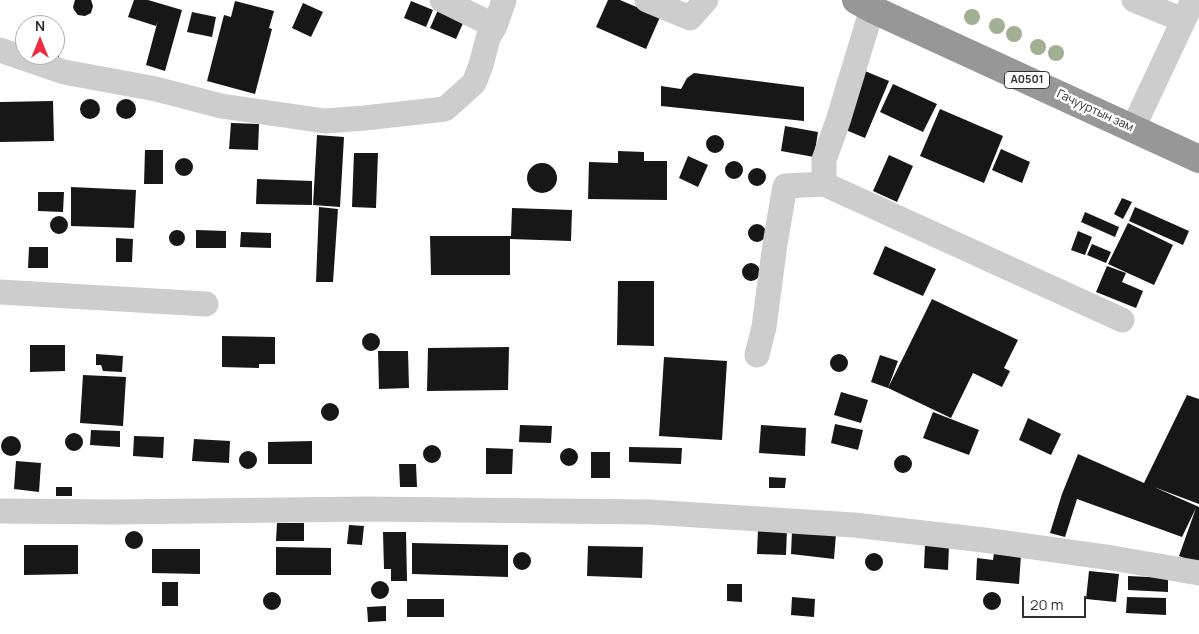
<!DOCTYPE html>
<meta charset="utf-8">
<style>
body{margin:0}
#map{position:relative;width:1199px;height:634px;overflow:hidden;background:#fff;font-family:Manrope,sans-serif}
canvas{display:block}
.north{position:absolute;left:15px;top:15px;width:50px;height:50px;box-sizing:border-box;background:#fff;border:1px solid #acacac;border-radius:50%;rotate:0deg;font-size:14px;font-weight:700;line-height:20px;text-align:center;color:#303030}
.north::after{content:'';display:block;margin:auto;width:18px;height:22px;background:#ec2d3f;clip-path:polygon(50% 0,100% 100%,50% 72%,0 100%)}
.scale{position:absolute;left:1022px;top:596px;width:64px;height:22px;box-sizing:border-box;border:2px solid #303030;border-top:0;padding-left:6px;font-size:15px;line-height:18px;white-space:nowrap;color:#303030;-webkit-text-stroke:4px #fff;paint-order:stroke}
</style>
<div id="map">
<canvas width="1199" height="634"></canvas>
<div class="north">N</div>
<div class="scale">20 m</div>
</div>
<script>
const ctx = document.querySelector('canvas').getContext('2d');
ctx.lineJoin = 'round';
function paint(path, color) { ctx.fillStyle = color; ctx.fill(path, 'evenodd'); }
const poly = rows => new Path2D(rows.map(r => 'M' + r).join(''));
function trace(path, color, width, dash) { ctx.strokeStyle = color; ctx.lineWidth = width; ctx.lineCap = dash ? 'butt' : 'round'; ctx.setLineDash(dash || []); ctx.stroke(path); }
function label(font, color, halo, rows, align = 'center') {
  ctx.font = font + ' Manrope,sans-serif'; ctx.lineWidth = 5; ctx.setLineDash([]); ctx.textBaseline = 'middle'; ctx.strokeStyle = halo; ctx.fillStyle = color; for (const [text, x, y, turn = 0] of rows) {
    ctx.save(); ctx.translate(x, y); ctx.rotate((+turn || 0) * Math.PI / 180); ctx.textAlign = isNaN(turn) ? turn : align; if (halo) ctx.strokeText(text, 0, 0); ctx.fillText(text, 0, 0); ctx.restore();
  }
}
const building = poly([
 [75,0,91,0,93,6,91,13,85,16,78,15,74,10,73,7],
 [134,0,148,0,182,10,165,71,146,65,158,20,156,26,128,17],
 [608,0,620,0,660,17,646,49,596,27],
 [235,1,274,11,269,28,272,29,255,94,207,81,224,15,231,17],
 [411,1,433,10,426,27,404,18],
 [303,3,323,12,311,37,292,28],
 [438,10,464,21,456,39,430,28],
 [192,12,216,17,212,37,187,32],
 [55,37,60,37,59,57,55,57],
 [865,71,889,81,865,138,841,128],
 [694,73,804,87,804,121,661,106,661,86,681,89,687,78],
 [893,84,937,104,923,132,880,112],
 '80 109a10 10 0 1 1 20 0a10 10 0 1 1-20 0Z',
 '116 109a10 10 0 1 1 20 0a10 10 0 1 1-20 0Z',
 [53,101,54,141,0,142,0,102],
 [940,109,1003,136,984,183,920,156],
 [231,123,259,124,258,150,229,149],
 [785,126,818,132,814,157,781,151],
 '706 144a9 9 0 1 1 18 0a9 9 0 1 1-18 0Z',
 [317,135,344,137,340,207,313,205],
 [1001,149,1030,162,1022,183,992,170],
 [145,150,163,150,163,184,144,184],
 [618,151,644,152,644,161,667,161,667,200,588,199,589,162,618,163],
 [354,153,378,153,376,208,352,207],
 [889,155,913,166,897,202,873,191],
 [688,156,708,165,698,187,679,178],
 '175 167a9 9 0 1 1 18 0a9 9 0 1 1-18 0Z',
 '725 170a9 9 0 1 1 18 0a9 9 0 1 1-18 0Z',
 '527 178a15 15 0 1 1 30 0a15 15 0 1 1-30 0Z',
 '748 177a9 9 0 1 1 18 0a9 9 0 1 1-18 0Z',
 [257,179,312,181,312,205,256,204],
 [71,187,136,190,134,228,71,226],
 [38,192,64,192,63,212,38,211],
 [1122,198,1132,202,1123,219,1114,214],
 [319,207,338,209,333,282,316,282],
 [1135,207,1189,231,1183,245,1129,221],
 [512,208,572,210,571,241,510,239,510,275,431,275,430,236,511,236],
 [1085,212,1119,227,1115,237,1081,222],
 '50 225a9 9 0 1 1 18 0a9 9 0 1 1-18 0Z',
 [1128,223,1173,245,1154,285,1108,264],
 '748 233a9 9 0 1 1 18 0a9 9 0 1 1-18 0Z',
 [196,230,226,231,226,248,196,248],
 '169 238a8 8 0 1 1 16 0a8 8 0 1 1-16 0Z',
 [1078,231,1092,237,1085,255,1071,250],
 [241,232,271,233,271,248,240,247],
 [116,238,133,239,132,262,116,262],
 [1092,244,1111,252,1106,263,1087,255],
 [885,246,936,269,923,296,873,274],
 [29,247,48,247,48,268,28,268],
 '742 272a9 9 0 1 1 18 0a9 9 0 1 1-18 0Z',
 [1107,266,1126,273,1122,282,1143,291,1136,308,1096,292],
 [618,281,654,281,654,346,617,345],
 [932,299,1018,340,1004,368,1010,371,1002,387,973,373,951,418,888,388,871,382,880,355,898,361,888,388],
 '362 342a9 9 0 1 1 18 0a9 9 0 1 1-18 0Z',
 [222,336,275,337,275,364,259,364,259,368,222,367],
 [30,345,65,345,65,371,30,372],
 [509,347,508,390,427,391,428,348],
 [378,351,408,351,409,388,379,389],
 '830 363a9 9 0 1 1 18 0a9 9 0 1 1-18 0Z',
 [96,354,123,356,122,372,103,371,101,365,96,365],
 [664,357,727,361,722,440,659,436],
 [83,375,126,377,123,426,80,423],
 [841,392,868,400,861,423,834,415],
 [1187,395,1199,399,1199,504,1154,487,1199,507,1199,564,1179,556,1196,508,1182,537,1077,499,1065,537,1050,533,1062,494,1078,454,1144,483],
 '321 412a9 9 0 1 1 18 0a9 9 0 1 1-18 0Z',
 [933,412,979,430,969,455,923,438],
 [1028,418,1061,434,1051,455,1019,440],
 [835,424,863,430,858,450,831,443],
 [520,425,552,426,551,443,519,442],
 [761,425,806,428,805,456,759,453],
 [91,430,120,431,120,447,90,445],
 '65 442a9 9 0 1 1 18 0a9 9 0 1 1-18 0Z',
 [134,436,164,437,163,458,133,456],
 '1 446a10 10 0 1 1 20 0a10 10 0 1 1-20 0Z',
 [194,439,230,441,229,463,192,461],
 [312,441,312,464,268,464,268,442],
 '423 454a9 9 0 1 1 18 0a9 9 0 1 1-18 0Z',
 [629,447,682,448,681,464,629,462],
 '560 457a9 9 0 1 1 18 0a9 9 0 1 1-18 0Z',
 [486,448,513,449,512,474,486,474],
 '239 460a9 9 0 1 1 18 0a9 9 0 1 1-18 0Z',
 [591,452,610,452,610,478,591,478],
 '894 464a9 9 0 1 1 18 0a9 9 0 1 1-18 0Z',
 [16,461,41,463,39,492,14,489],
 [399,464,416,464,417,487,400,487],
 [769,477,786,478,785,488,769,488],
 [56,487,72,487,72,496,56,496],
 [277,523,304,523,304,541,276,541],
 [349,525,364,526,362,545,347,544],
 [758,528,787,529,786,555,757,554],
 '125 540a9 9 0 1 1 18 0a9 9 0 1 1-18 0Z',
 [792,531,836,534,834,559,791,554],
 [383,532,406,532,407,581,391,581,391,569,384,569],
 [412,543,508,545,508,577,412,574],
 [925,544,949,545,948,570,924,568],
 [24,545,78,545,78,574,24,575],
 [588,546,643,547,642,578,587,576],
 [276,547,331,548,331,575,276,575],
 [152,549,200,549,200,574,152,573],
 '513 561a9 9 0 1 1 18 0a9 9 0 1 1-18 0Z',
 '865 562a9 9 0 1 1 18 0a9 9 0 1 1-18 0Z',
 [994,553,1021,555,1019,584,976,580,977,558,993,560],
 [1089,571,1119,574,1116,602,1086,599],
 [1128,576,1168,578,1168,592,1128,590],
 '371 590a9 9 0 1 1 18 0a9 9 0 1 1-18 0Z',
 [162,582,178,582,178,606,162,606],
 [727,584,742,584,742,602,727,601],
 '263 601a9 9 0 1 1 18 0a9 9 0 1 1-18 0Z',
 '983 601a9 9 0 1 1 18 0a9 9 0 1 1-18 0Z',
 [792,597,815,599,814,617,791,615],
 [1127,597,1166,598,1166,615,1126,613],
 [407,599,444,599,444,617,407,617],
 [386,606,386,621,368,622,367,607]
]);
const minor = poly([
 [442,0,495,26],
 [647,0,690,18,706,0],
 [1134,0,1183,20],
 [872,9,838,121,824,160,824,184,1122,320],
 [0,50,64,72,156,89,221,106,325,121,365,118,445,109,474,83,481,65,488,38,495,26,504,0],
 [1133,128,1193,0],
 [0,292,206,304],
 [757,355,764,327,775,244,785,186,824,184],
 [0,511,115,512,367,509,649,512,854,525,984,540,1112,558,1199,573]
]);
const highway = poly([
 [856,0,872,9,1199,159]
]);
const trees = [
 [972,17],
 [997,26],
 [1014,34],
 [1038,47],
 [1056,53]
];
const shields = [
 [1027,80,45]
];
const shieldNames = [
 ["A0501",1027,80]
];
const streetNames = [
 ["Гачууртын зам",1095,111,25]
];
paint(building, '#171717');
trace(minor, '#cdcdcd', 25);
trace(highway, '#979797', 28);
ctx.fillStyle = '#a1af93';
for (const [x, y] of trees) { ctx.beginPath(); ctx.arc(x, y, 8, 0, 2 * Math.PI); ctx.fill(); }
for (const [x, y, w] of shields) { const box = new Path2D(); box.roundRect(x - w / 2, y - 8.5, w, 17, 4); ctx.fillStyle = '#fff'; ctx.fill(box); trace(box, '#303030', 1); }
label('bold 11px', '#303030', null, shieldNames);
label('12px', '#303030', '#fff', streetNames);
</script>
